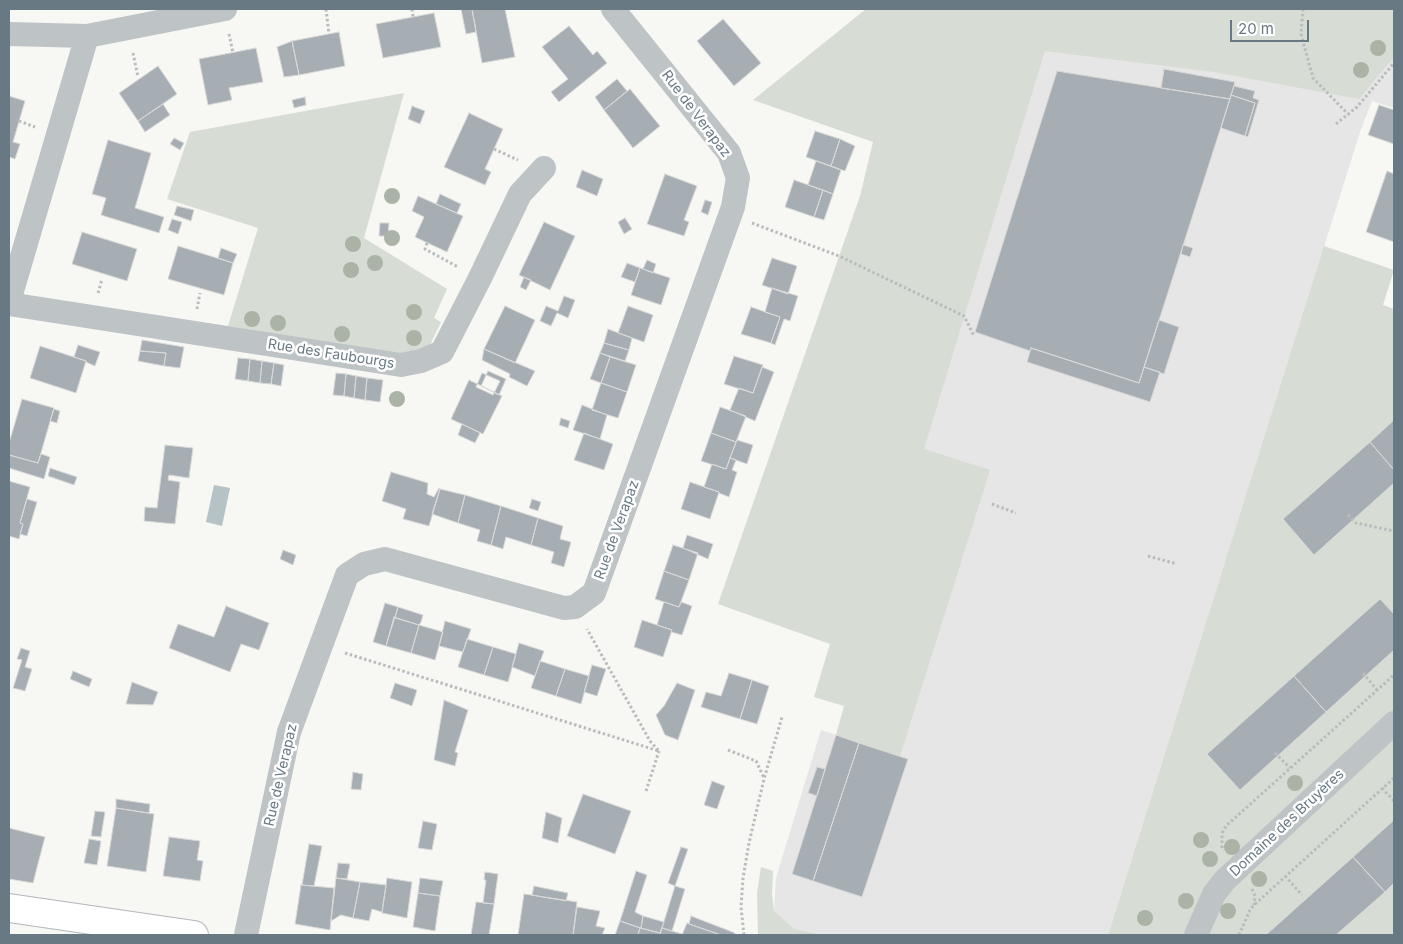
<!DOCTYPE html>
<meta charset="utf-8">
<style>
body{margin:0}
#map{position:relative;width:1403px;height:944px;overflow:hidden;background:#f7f7f4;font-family:Inter,sans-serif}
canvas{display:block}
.frame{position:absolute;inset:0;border:10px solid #687984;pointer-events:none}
.scale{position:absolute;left:1230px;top:20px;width:79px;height:22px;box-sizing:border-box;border:2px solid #687984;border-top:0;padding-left:6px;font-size:15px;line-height:18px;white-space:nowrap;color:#687984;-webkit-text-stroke:4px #fff;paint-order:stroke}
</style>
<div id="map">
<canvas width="1403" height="944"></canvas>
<div class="frame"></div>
<div class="scale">20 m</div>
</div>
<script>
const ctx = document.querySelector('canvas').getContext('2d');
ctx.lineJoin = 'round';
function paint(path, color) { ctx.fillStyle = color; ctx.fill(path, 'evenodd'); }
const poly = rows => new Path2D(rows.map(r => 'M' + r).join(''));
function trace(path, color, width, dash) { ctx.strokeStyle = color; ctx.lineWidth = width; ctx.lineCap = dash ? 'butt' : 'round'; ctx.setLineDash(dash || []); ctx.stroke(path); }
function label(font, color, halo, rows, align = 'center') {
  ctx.font = font + ' Inter,sans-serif'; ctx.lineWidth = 5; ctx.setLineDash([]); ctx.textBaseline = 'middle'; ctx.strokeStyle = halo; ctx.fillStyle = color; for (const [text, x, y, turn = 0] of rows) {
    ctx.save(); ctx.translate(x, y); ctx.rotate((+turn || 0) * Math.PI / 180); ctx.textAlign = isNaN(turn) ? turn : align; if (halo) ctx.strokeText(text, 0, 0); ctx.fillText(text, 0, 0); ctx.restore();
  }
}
const built = poly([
 [1394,9,1394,108,1372,101,1360,132,1108,935,775,935,774,911,776,878,821,730,836,735,1045,50]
]);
const green = poly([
 [866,9,1394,9,1394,57,1359,99,1214,72,1045,51,924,449,990,470,900,756,836,735,844,706,814,697,830,644,718,604,860,196,873,142,753,100],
 [404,93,364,238,447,289,434,318,441,322,429,347,401,355,228,326,258,228,167,199,190,132],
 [1324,246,1394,270,1383,305,1394,309,1394,935,1108,935],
 [761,867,773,871,772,894,774,911,794,929,821,935,758,935,757,893]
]);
const water = poly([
 [214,485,230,488,222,526,206,522]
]);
const building = poly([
 [461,9,472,9,476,32,466,34,461,9],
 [472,9,505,9,515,57,482,63,472,9],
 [434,13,441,47,383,58,376,24,434,13],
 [723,19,761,63,734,86,697,41,723,19],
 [569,26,593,55,597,51,607,63,559,102,551,92,568,79,542,47,569,26],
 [339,32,345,66,299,75,292,41,339,32],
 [292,41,299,75,284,77,277,47,292,41],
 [256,48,263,82,229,88,232,100,208,105,199,59,256,48],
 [158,66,177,94,138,121,119,93,158,66],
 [1164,69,1235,82,1230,99,1161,88,1164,69],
 [1057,71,1230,99,1139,383,1031,348,1030,351,975,332,1057,71],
 [617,79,627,91,604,110,595,97,617,79],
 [1234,86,1255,91,1253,98,1259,100,1248,137,1245,136,1255,103,1231,95,1234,86],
 [630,89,660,126,633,148,604,110,630,89],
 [1231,95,1255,103,1245,136,1221,128,1231,95],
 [9,96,25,101,13,142,20,144,15,159,9,157,9,96],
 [305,97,306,105,294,108,292,100,305,97],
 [163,104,170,115,145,132,138,121,163,104],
 [1379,105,1394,110,1394,144,1368,135,1379,105],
 [412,106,425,111,420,124,408,119,412,106],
 [469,113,503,129,485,169,491,172,485,185,444,167,469,113],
 [815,131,840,139,831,166,806,157,815,131],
 [174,138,184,143,180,150,170,144,174,138],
 [840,139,855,146,845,171,831,166,840,139],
 [108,140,151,153,135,208,164,217,159,233,101,215,106,198,92,194,108,140],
 [816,161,841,170,833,194,808,185,816,161],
 [582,170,603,179,597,196,576,187,582,170],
 [1387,171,1394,174,1394,242,1366,232,1387,171],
 [665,174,697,186,684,220,689,222,684,236,647,224,665,174],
 [794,180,823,190,814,217,785,207,794,180],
 [823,190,833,194,824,220,814,217,823,190],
 [440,194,461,204,457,213,436,204,440,194],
 [418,196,463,216,447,252,415,237,424,217,412,211,418,196],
 [705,200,712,202,708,215,701,212,705,200],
 [177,206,194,210,191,221,174,215,177,206],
 [625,218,632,229,624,234,618,222,625,218],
 [172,219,182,222,178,234,168,230,172,219],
 [544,222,575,236,550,290,519,275,544,222],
 [380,223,389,223,388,236,379,236,380,223],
 [82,232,137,249,127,281,72,264,82,232],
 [1183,245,1193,248,1190,257,1181,254,1183,245],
 [178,246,233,263,224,295,168,279,178,246],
 [221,248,237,254,233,263,218,258,221,248],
 [772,258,797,266,788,294,762,285,772,258],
 [647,260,656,264,653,273,643,269,647,260],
 [627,263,640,268,635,282,621,277,627,263],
 [640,268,670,278,661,305,631,295,640,268],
 [524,277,531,280,526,290,520,287,524,277],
 [772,288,798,296,790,321,784,319,775,345,771,343,780,317,765,312,772,288],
 [564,296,575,300,568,318,557,313,551,326,540,321,546,306,558,311,564,296],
 [505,306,535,320,515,363,484,349,505,306],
 [628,306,653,315,644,342,618,333,628,306],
 [751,307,780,317,771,343,741,334,751,307],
 [1159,320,1179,327,1164,374,1144,367,1159,320],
 [608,329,632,338,629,350,604,343,608,329],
 [142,340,184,347,180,368,164,366,166,353,140,351,142,340],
 [604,343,629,350,625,361,600,353,604,343],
 [78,345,100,352,95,366,86,362,86,361,74,357,78,345],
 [40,346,86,361,76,393,30,378,40,346],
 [1031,348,1139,383,1144,367,1160,372,1150,402,1027,362,1031,348],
 [484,349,535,371,527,386,509,377,510,374,482,360,484,349],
 [140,351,166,353,164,366,138,361,140,351],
 [600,353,610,357,601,383,590,379,600,353],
 [734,356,763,365,753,393,724,384,734,356],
 [610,357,636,365,627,392,601,383,610,357],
 [238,358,250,359,248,381,235,379,238,358],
 [250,359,262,361,260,383,248,381,250,359],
 [262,361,274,363,271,384,260,383,262,361],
 [274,363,284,365,281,386,271,384,274,363],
 [762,367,774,372,755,421,730,410,739,388,753,393,762,367],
 [488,371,506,379,499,395,481,386,488,371],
 [336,373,346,374,344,396,333,395,336,373],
 [482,373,500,381,493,395,476,387,482,373],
 [346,374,356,376,354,398,344,396,346,374],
 [356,376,367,378,365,400,354,398,356,376],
 [367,378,383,380,380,402,365,400,367,378],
 [469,380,502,396,483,434,451,419,469,380],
 [601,383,627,392,618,418,592,410,601,383],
 [22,399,54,408,38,463,9,455,9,443,22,399],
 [582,405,607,415,600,439,573,430,582,405],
 [720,407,746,416,736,442,711,433,720,407],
 [54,409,60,411,57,423,50,421,54,409],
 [561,418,570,421,568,428,559,425,561,418],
 [1394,420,1394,470,1370,442,1394,420],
 [462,424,480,433,475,443,458,435,462,424],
 [584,433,613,444,604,470,574,460,584,433],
 [711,433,736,442,726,469,701,461,711,433],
 [737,440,753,445,747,464,730,458,737,440],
 [1370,442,1394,470,1394,483,1314,555,1283,519,1370,442],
 [165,445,193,448,189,478,169,475,168,480,180,482,175,524,144,521,145,507,157,508,165,445],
 [41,454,50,457,44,479,9,468,9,455,38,463,41,454],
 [730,458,736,460,732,470,737,472,729,497,719,493,719,492,704,487,712,464,726,469,730,458],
 [50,468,77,477,74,485,48,476,50,468],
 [391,472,428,483,427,494,434,497,439,488,440,489,429,526,403,519,406,509,382,501,391,472],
 [9,481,30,487,20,523,23,524,19,539,9,536,9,481],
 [690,482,719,492,710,519,681,509,690,482],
 [440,489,465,495,458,523,432,514,440,489],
 [465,495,501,506,491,545,477,541,480,530,458,523,465,495],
 [27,499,37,502,27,536,20,534,23,524,20,523,27,499],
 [532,499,541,502,538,511,529,508,532,499],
 [501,506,538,518,531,545,506,537,503,549,491,545,501,506],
 [538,518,563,526,560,539,571,542,564,567,551,563,554,552,531,545,538,518],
 [687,535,713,544,708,559,683,548,687,535],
 [673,545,698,553,689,580,664,571,673,545],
 [283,550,296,555,293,565,280,559,283,550],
 [664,571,689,580,679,607,655,599,664,571],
 [1380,599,1394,614,1394,650,1326,712,1294,676,1380,599],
 [664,602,679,607,681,602,692,606,682,635,671,632,672,630,657,625,664,602],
 [385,603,398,607,386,646,373,642,385,603],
 [226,606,269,623,259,650,241,644,230,672,169,648,178,624,214,637,226,606],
 [398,607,423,615,421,622,419,625,395,618,398,607],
 [394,617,419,625,411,653,386,646,394,617],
 [642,620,672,630,663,657,634,647,642,620],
 [445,621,471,629,463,652,439,646,445,621],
 [419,625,443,632,435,660,411,653,419,625],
 [467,639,493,647,484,675,458,667,467,639],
 [519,643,544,651,535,676,512,667,519,643],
 [493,647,516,654,508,682,484,675,493,647],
 [21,648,30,651,25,667,32,669,25,691,13,688,22,660,17,659,21,648],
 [540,661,565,669,556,696,531,688,540,661],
 [592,665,606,669,597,696,584,692,592,665],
 [565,669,589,676,581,704,556,696,565,669],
 [73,671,92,679,89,687,70,679,73,671],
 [729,673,752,680,740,719,701,707,706,692,721,696,729,673],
 [1294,676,1326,712,1240,790,1207,754,1294,676],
 [752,680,769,686,757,724,740,719,752,680],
 [132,682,158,692,153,705,126,704,132,682],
 [395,683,417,690,412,706,390,698,395,683],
 [677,683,695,690,678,740,665,735,656,715,664,706,677,683],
 [444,700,468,710,455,752,458,753,455,766,434,760,444,700],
 [836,735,859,743,813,881,792,874,836,735],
 [859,743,908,759,862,897,813,881,859,743],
 [817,767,825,769,817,796,808,793,817,767],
 [353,772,363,774,361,790,351,789,353,772],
 [712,781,725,786,717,809,704,805,712,781],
 [583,794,631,811,615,854,567,836,583,794],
 [116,799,150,804,149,813,116,808,116,799],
 [116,808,154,814,146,872,107,866,116,808],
 [95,811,105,812,101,837,91,836,95,811],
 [546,812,562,818,558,843,542,838,546,812],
 [1394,820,1394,883,1385,892,1353,857,1394,820],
 [423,821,437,824,432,850,418,848,423,821],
 [9,828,45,837,33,883,9,879,9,828],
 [169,837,200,841,197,860,203,861,200,881,163,876,169,837],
 [89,839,101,841,97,865,84,863,89,839],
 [309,844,322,846,314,886,302,885,309,844],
 [681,847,688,849,675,886,668,883,681,847],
 [1353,857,1385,892,1336,935,1268,935,1267,934,1353,857],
 [338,863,350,864,347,879,336,878,338,863],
 [636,871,647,875,635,912,643,916,641,928,620,921,636,871],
 [485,872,498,874,494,904,483,903,486,880,484,880,485,872],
 [336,878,360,882,353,918,341,915,331,921,336,878],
 [387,878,412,882,407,918,382,913,387,878],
 [420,878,443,881,440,896,418,893,420,878],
 [360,882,386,885,382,912,372,909,369,921,353,918,360,882],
 [301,885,334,888,330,930,295,924,301,885],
 [534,886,568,893,566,901,532,895,534,886],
 [675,886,685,889,672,931,662,928,675,886],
 [418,893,440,896,435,931,413,927,418,893],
 [524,894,577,902,573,935,518,935,524,894],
 [476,902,494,904,489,935,471,935,476,902],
 [577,907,600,911,596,926,605,928,602,935,573,935,577,907],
 [643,916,664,922,660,933,641,928,643,916],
 [691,916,735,933,734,935,721,935,689,924,691,916],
 [620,921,640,928,638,935,615,935,620,921],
 [687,923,689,924,721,935,682,935,687,923],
 [640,928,660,933,660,935,638,935,640,928],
 [662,928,682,934,682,935,660,935,662,928]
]);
const path = poly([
 [326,9,329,34],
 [412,9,413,17],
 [1303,9,1301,34,1313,78,1348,114],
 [229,34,233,53],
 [133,53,138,77],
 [19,121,35,127],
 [1336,124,1357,107,1394,63],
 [494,149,518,160],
 [752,223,839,256,964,316,974,336],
 [427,243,425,249,458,267],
 [98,293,102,279],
 [197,309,200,293],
 [992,504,1016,513],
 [1348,515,1356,523,1394,531],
 [1148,556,1177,564],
 [345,653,659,751,650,741,587,629],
 [1363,673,1377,690],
 [728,750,756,761,764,778],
 [1275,753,1290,768],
 [1382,788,1394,801],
 [646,791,659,751],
 [1222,848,1222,833,1227,825,1394,675],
 [1285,876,1302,895],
 [1252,889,1255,896,1254,905],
 [744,935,741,907,743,878,749,843,764,779,782,717],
 [1239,935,1250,910,1254,905,1394,778]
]);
const street = poly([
 [9,34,87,36,225,9],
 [9,301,87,36],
 [9,304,401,365,421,361,442,352,480,278,520,194,544,168],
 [246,935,289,732,347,575,364,564,385,559,564,608,575,607,594,593,733,207,738,178,729,153,613,9],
 [1196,935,1214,894,1225,880,1394,723]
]);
const secondary = poly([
 [9,908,194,935]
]);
const trees = [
 [1378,48],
 [1361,70],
 [392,196],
 [392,238],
 [353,244],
 [375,263],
 [351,270],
 [414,312],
 [252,319],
 [278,323],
 [342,334],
 [414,338],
 [397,399],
 [1295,783],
 [1201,840],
 [1232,847],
 [1210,859],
 [1259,879],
 [1186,901],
 [1228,911],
 [1145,918]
];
const streetNames = [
 ["Rue de Verapaz",696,114,53],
 ["Rue des Faubourgs",331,354,9],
 ["Rue de Verapaz",617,530,-70],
 ["Rue de Verapaz",281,775,-77],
 ["Domaine des Bruyères",1287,823,-43]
];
paint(built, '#e5e6e5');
paint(green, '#d7dcd4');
paint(water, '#b6c3c6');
paint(building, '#a6aeb4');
trace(building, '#d9d8d7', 1);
trace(secondary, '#b1b7bb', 30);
trace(path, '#b9bcbe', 3, [2.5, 2.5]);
trace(street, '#bec3c6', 24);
trace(secondary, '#fff', 28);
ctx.fillStyle = '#abb3a6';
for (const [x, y] of trees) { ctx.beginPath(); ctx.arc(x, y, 8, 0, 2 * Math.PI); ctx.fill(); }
label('14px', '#687984', '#fff', streetNames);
</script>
